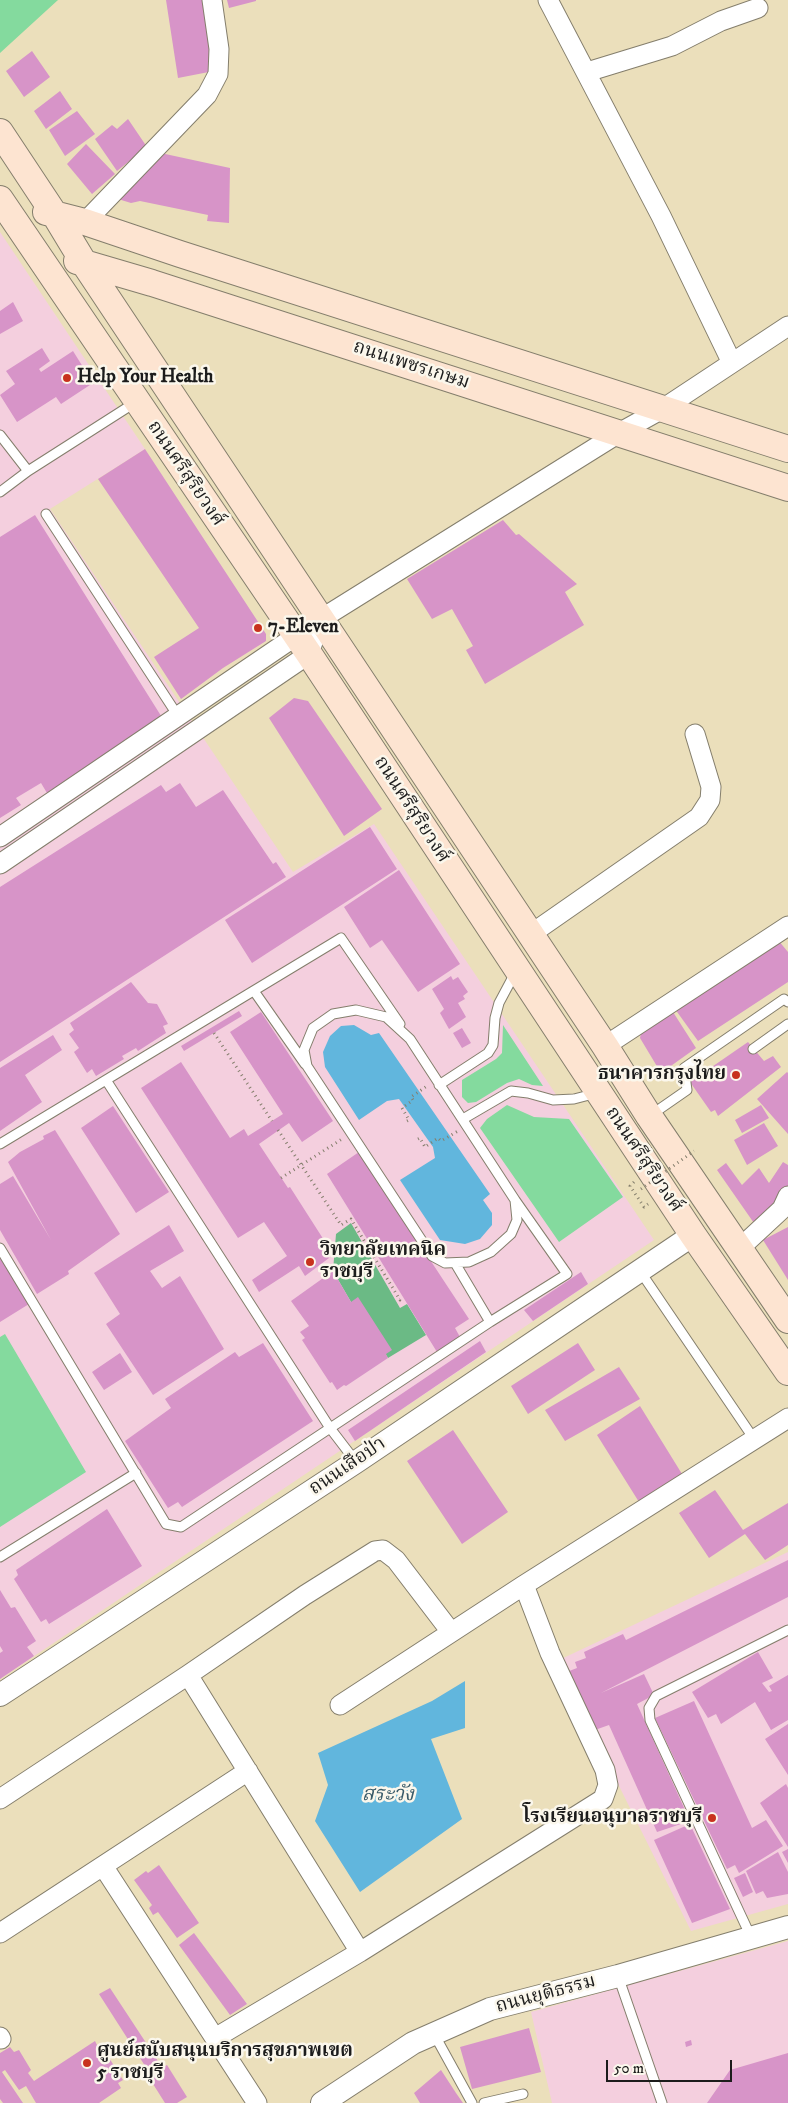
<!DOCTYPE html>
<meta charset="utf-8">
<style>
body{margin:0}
#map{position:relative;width:788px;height:2103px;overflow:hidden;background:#ebdfbb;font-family:"IM FELL DW Pica",serif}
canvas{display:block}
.scale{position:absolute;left:606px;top:2060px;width:126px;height:22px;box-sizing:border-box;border:2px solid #1c1c1c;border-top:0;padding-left:6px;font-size:15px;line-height:18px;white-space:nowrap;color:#1c1c1c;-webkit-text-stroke:4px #fbf7ec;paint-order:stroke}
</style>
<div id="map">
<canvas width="788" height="2103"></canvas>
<div class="scale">50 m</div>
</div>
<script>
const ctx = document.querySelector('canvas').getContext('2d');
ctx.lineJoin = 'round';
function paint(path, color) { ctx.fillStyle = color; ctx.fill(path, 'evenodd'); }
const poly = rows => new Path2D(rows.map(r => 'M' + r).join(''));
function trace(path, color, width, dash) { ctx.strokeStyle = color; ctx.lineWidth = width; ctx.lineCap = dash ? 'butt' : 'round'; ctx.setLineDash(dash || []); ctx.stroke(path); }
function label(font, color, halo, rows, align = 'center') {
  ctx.font = font + ' "IM FELL DW Pica","Noto Serif Thai",serif'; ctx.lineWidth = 5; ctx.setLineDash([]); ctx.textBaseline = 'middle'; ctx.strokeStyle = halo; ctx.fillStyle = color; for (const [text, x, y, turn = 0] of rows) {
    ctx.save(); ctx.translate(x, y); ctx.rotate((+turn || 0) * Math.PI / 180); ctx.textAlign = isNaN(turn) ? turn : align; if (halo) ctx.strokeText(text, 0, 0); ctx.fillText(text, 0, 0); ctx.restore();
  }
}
const built = poly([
 [0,232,145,449,50,509,293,872,374,824,654,1240,0,1679],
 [788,1552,788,1904,691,1931,557,1661],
 [788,1941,788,2103,552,2103,531,2012]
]);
const green = poly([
 [0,0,58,0,0,53],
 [503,1025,543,1086,532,1085,519,1079,507,1083,476,1102,468,1103,462,1097,462,1080,496,1059,502,1053],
 [507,1105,534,1117,569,1119,623,1197,559,1242,480,1128,487,1119],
 [5,1334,86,1472,0,1527,0,1337]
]);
const forest = poly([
 [351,1223,400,1308,407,1304,426,1335,388,1358,351,1302,333,1271,336,1234]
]);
const water = poly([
 [354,1025,371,1035,379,1033,490,1194,483,1200,492,1213,492,1225,480,1239,465,1244,440,1240,400,1180,435,1158,433,1147,399,1099,387,1101,359,1120,325,1067,323,1052,330,1036,341,1026],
 [465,1681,465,1728,431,1739,462,1819,360,1892,315,1821,328,1785,318,1753,432,1701]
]);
const building = poly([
 [166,0,205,0,214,71,178,78],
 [227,0,256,0,256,1,229,8],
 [32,51,50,77,24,97,6,71],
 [60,91,72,109,46,129,34,111],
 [77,111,95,134,65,156,49,130],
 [128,119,147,147,117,171,95,139,112,125,117,129],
 [86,144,115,174,92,194,67,164],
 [156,152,230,168,229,223,207,221,208,215,140,201,131,203,118,199],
 [13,302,23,321,0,334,0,311],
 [42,348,50,361,39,369,41,372,73,351,93,383,61,404,56,397,17,422,0,395,15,384,6,371],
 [145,449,266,634,266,641,223,668,181,699,154,657,199,628,98,479],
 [35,515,163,719,47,793,41,783,16,798,21,805,0,818,0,537],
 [503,520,516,535,519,534,577,584,565,592,584,625,485,684,466,650,473,646,452,609,432,619,407,579],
 [294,698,308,701,382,809,344,836,269,718],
 [180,783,196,807,223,790,273,864,276,862,286,877,0,1062,0,887,161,785,166,792],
 [370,827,397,869,252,963,225,920],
 [399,870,460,964,418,992,382,940,370,948,344,907],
 [778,940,788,952,788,982,698,1041,675,1009],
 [451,976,453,980,458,977,468,992,463,996,465,999,458,1003,466,1017,449,1029,440,1013,444,1009,432,989],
 [131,982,148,1003,157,1004,168,1024,163,1026,166,1033,138,1051,136,1048,122,1056,124,1059,96,1076,92,1069,87,1073,74,1052,79,1048,69,1034,74,1030,70,1023],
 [239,1011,242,1016,184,1051,181,1046],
 [261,1012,333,1121,302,1142,289,1123,259,1144,288,1188,290,1187,329,1248,324,1251,329,1258,305,1276,299,1266,259,1292,252,1280,287,1256,264,1222,238,1238,141,1088,181,1062,230,1138,244,1129,248,1136,283,1114,230,1032],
 [673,1012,696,1048,661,1073,640,1038,641,1033],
 [462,1028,471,1043,462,1048,453,1033],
 [53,1035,62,1050,25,1075,42,1102,0,1131,0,1068],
 [748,1042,764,1061,773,1056,781,1067,718,1116,715,1110,711,1112,690,1082],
 [787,1072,788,1073,788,1134,757,1099],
 [761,1105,769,1118,742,1133,735,1120],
 [113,1106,169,1192,136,1213,81,1128],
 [764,1123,778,1146,747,1165,734,1140],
 [55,1130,120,1234,68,1271,69,1274,37,1294,0,1230,0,1184,13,1176,51,1240,8,1162,20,1152,44,1139,43,1136],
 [359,1152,469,1319,455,1328,460,1337,437,1352,327,1174],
 [783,1162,788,1165,788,1188,756,1226,717,1170,726,1163,742,1185,759,1168,769,1183],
 [169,1225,184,1251,150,1271,162,1288,180,1276,224,1349,153,1395,106,1324,120,1314,94,1273],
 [788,1227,788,1280,763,1240],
 [0,1255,29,1304,0,1322],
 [333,1271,351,1302,358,1297,392,1350,386,1354,388,1358,346,1386,344,1385,337,1390,332,1382,330,1383,302,1340,305,1338,300,1332,309,1326,291,1301],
 [581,1272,588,1284,533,1321,524,1310],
 [480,1341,486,1352,355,1441,348,1430],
 [263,1343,313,1421,182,1507,178,1502,168,1508,125,1441,171,1408,165,1399,235,1352,239,1357],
 [578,1343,595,1370,528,1414,511,1386],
 [120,1353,132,1372,104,1390,92,1372],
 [619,1367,640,1399,565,1441,545,1410],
 [640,1406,682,1474,639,1502,597,1435],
 [453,1430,508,1512,462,1544,407,1461],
 [715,1490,743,1530,788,1503,788,1545,765,1560,745,1534,709,1558,679,1513],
 [107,1509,142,1566,49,1624,46,1619,41,1622,14,1579,18,1575,16,1570],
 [788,1560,788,1597,601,1693,644,1674,654,1695,637,1704,690,1821,657,1832,609,1725,592,1731,564,1673,577,1668,575,1662,586,1658,584,1652,623,1634,626,1640],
 [0,1590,11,1608,15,1607,36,1641,27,1647,34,1656,0,1679,0,1653,3,1651,0,1646],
 [758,1652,773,1678,762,1683,769,1692,772,1691,769,1686,788,1675,788,1720,771,1730,755,1702,721,1724,716,1714,708,1718,692,1692],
 [694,1701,752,1828,766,1820,783,1846,739,1873,735,1865,727,1869,655,1718],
 [788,1724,788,1775,765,1739],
 [786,1784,788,1788,788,1847,760,1803],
 [690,1824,730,1909,692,1923,654,1840],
 [788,1849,788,1863,782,1852],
 [778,1852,788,1872,788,1894,767,1898,763,1891,756,1894,746,1871],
 [159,1865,199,1923,177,1938,158,1912,153,1915,149,1908,152,1905,134,1880,146,1871,148,1873],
 [745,1873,753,1892,743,1897,734,1878],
 [194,1933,247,2004,230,2015,179,1945],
 [110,1988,158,2061,147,2069,99,1994],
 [529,2028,541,2072,472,2089,460,2047],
 [691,2040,692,2045,686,2047,685,2042],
 [95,2041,98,2047,101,2045,123,2080,118,2083,121,2088,99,2103,36,2103,26,2086,19,2090,5,2070,2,2072,23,2103,3,2103,0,2099,0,2053,10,2047,14,2052,19,2050,31,2070,28,2073,34,2081],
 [788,2053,788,2103,707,2103,730,2070],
 [167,2065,187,2097,177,2103,165,2103,148,2076],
 [441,2070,456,2093,463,2103,420,2103,414,2093]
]);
const path = poly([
 [214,1033,272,1121],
 [407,1121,409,1120,402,1108,413,1100,411,1097,427,1086],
 [278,1130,341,1225,351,1219,400,1300,403,1298],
 [418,1139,420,1138,425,1147,438,1138,441,1141,458,1131],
 [281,1178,342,1139],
 [634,1182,630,1186,644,1207,648,1204]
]);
const service = poly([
 [0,435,28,471],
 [0,492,28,471,136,402],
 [46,514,178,716],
 [254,991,305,1064],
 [356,1010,386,1017,410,1039,515,1200,517,1220,511,1234,491,1252,469,1262,445,1263,432,1256,307,1066,304,1050,313,1028,333,1014,356,1010],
 [753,1049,788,1024],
 [106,1080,330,1428,356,1462],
 [439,1085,488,1053,493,1045,495,1018,499,1003,515,973],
 [651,1115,687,1090,684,1068,784,999,788,1002],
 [463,1119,511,1091,528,1093,553,1100,574,1099,597,1093],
 [0,1144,341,938,400,1024],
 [0,1248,166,1524,181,1527,490,1322,567,1274,515,1200],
 [455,1263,490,1322],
 [640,1271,754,1439],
 [0,1557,136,1473],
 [751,1937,650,1720,649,1708,656,1696,788,1630],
 [618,1976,662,2103],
 [434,2034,472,2103],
 [484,2103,523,2094]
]);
const minor = poly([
 [548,0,661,216,732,363],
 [587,72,672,46,721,21,758,8],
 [85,222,207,95,218,74,219,49,212,0],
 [0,837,321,619,619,433,664,408,788,326],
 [0,864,309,654,313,642],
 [531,934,699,817,710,800,711,787,695,734],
 [605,1046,788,926],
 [740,1248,782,1209,788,1196],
 [188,1675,360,1952],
 [340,1705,524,1585,788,1418],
 [0,1799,188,1675,305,1595,375,1551,383,1550,396,1560,451,1632],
 [103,1866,257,2103],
 [0,1933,248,1771],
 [0,2037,1,2039],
 [215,2038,360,1952,603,1799,608,1785,605,1770,550,1653,524,1585]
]);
const tertiary = poly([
 [0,1695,356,1462,693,1235],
 [322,2103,413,2043,490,2009,618,1976,788,1927]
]);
const secondary = poly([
 [0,132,55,215,84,263,605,1046,649,1116,788,1320],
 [0,199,309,654,693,1235,788,1372],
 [46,212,85,222,180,254,788,449],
 [77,261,152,283,788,488]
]);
const pathBridge = poly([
 [641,1189,694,1151]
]);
const markers = [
 [67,378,5,"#c8321e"],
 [258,628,5,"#c8321e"],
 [736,1075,5,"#c8321e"],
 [310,1262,5,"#c8321e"],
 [712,1818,5,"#c8321e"],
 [87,2063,5,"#c8321e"]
];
const streetNames = [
 ["ถนนเพชรเกษม",411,366,18],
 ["ถนนศรีสุริยวงศ์",185,474,56],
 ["ถนนศรีสุริยวงศ์",411,810,57],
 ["ถนนศรีสุริยวงศ์",643,1160,56],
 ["ถนนเสือป่า",348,1467,-34],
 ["ถนนยุติธรรม",546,1995,-15]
];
const poiNames = [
 ["Help Your Health",77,378],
 ["7-Eleven",268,628],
 ["ธนาคารกรุงไทย",726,1075,"right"],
 ["วิทยาลัยเทคนิค",320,1251],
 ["ราชบุรี",320,1273],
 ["โรงเรียนอนุบาลราชบุรี",702,1818,"right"],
 ["ศูนย์สนับสนุนบริการสุขภาพเขต",97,2052],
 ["5 ราชบุรี",97,2074]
];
const waterNames = [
 ["สระวัง",388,1796]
];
paint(built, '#f4cfde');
paint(green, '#84da9e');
paint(forest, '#6bba85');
paint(water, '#61b6dd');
paint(building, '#d794c8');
trace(service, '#847e6c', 11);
trace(minor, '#847e6c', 21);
trace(tertiary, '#847e6c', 24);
trace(secondary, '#847e6c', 28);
trace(path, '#847e6c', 3, [1, 4]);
trace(service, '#fff', 9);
trace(minor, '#fff', 19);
trace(tertiary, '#fff', 22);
trace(secondary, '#fde4d1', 26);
trace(pathBridge, '#847e6c', 3, [1, 4]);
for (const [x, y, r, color] of markers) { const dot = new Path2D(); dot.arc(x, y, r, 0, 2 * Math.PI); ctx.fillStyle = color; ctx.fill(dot); trace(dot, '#fbf7ec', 2); }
label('19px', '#1c1c1c', '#fbf7ec', streetNames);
label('bold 19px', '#1c1c1c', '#fbf7ec', poiNames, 'left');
label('italic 20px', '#385a69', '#fbf7ec', waterNames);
</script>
